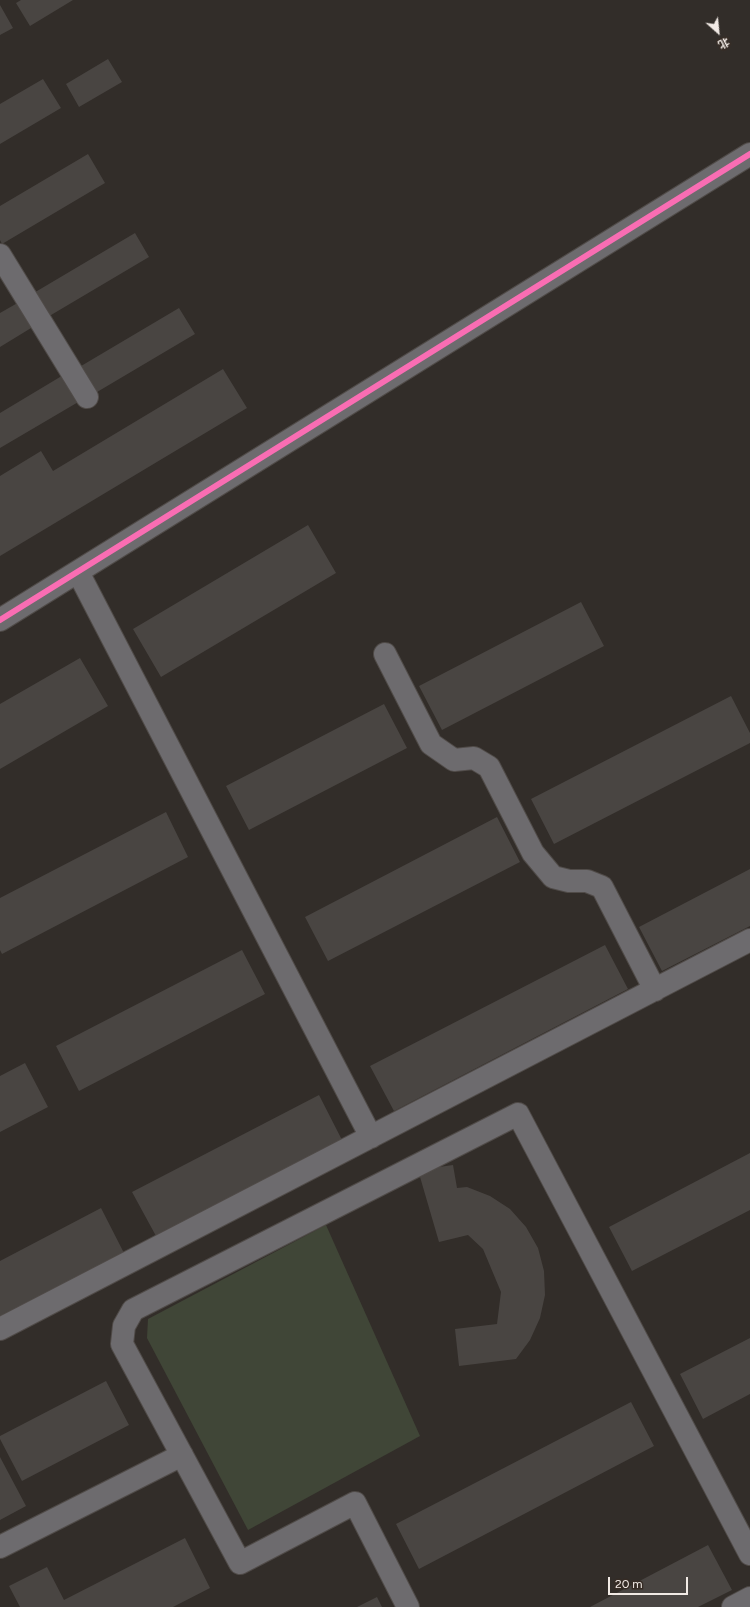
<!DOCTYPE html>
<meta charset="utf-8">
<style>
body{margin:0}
#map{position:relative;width:750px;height:1607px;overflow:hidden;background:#322d29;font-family:Figtree,"Noto Sans SC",sans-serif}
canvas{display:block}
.north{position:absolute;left:698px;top:12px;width:40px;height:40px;-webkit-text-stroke:3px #362c25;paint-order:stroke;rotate:153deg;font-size:11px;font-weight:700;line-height:16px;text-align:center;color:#f1eae5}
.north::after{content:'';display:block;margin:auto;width:14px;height:18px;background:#f1eae5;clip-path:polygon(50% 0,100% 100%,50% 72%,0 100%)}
.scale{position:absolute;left:608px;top:1577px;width:80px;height:18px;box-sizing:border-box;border:2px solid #f1eae5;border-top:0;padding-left:5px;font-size:12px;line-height:14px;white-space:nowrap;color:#f1eae5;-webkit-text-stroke:3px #362c25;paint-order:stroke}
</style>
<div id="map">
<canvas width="750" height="1607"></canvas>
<div class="north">北</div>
<div class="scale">20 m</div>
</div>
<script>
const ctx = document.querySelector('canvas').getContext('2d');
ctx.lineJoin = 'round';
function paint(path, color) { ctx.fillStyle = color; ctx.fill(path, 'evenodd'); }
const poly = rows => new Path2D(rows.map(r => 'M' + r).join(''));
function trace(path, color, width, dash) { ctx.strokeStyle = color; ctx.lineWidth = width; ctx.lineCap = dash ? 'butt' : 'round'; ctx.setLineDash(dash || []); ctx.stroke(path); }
const green = poly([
 [326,1225,420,1436,248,1530,147,1338,148,1319]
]);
const building = poly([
 [21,0,73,0,30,26,16,3],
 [0,5,13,28,0,35],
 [108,59,122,82,79,107,66,84],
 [43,79,61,108,0,144,0,104],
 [88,154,105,183,2,244,0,240,0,206],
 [135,233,149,257,46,318,32,294],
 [21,301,36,325,0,347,0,313],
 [179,308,195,334,92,395,76,369],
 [223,369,247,408,0,556,0,476,41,451,53,471],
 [65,374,80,401,0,448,0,413],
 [308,525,336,573,161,677,133,629],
 [581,602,604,646,442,730,419,686],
 [80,658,108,706,0,769,0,704],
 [731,696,750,733,750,743,554,844,531,799],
 [384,704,407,748,249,830,226,786],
 [166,812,188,857,2,954,0,950,0,898],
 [497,817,520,862,328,961,305,917],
 [750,869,750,926,662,971,639,927],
 [605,945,628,989,394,1111,370,1066],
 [242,950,265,994,79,1091,56,1046],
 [25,1063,48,1107,0,1132,0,1076],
 [319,1095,342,1140,156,1236,132,1192],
 [750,1153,750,1210,632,1271,609,1227],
 [453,1165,457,1188,467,1187,490,1196,510,1209,526,1227,538,1248,544,1271,545,1295,540,1318,530,1340,516,1359,459,1366,455,1329,497,1324,501,1292,483,1249,468,1235,439,1242,418,1170],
 [101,1208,124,1253,0,1317,0,1261],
 [750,1338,750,1394,703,1419,680,1374],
 [106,1381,129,1425,22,1481,0,1439,0,1436],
 [631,1402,654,1446,419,1569,396,1524],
 [0,1457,26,1506,0,1520],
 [185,1538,210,1588,173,1607,20,1607,9,1586,47,1567,64,1600],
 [708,1545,732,1590,698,1607,590,1607],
 [377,1597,382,1607,357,1607]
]);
const minor = poly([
 [0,255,87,397],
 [78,572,371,1137],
 [0,620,750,154],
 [385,654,431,744,454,760,474,758,489,767,533,853,553,877,569,881,587,881,602,887,655,990],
 [0,1329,750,940],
 [0,1547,182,1455],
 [408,1607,355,1503,240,1563,122,1344,124,1326,133,1310,518,1114,750,1554],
 [733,1607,750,1598]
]);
const cycleway = poly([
 [0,620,750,154]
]);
paint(green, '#404637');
paint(building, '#494542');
trace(minor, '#504b48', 24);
trace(minor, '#6d6b6e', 22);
trace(cycleway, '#f96db3', 6);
</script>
